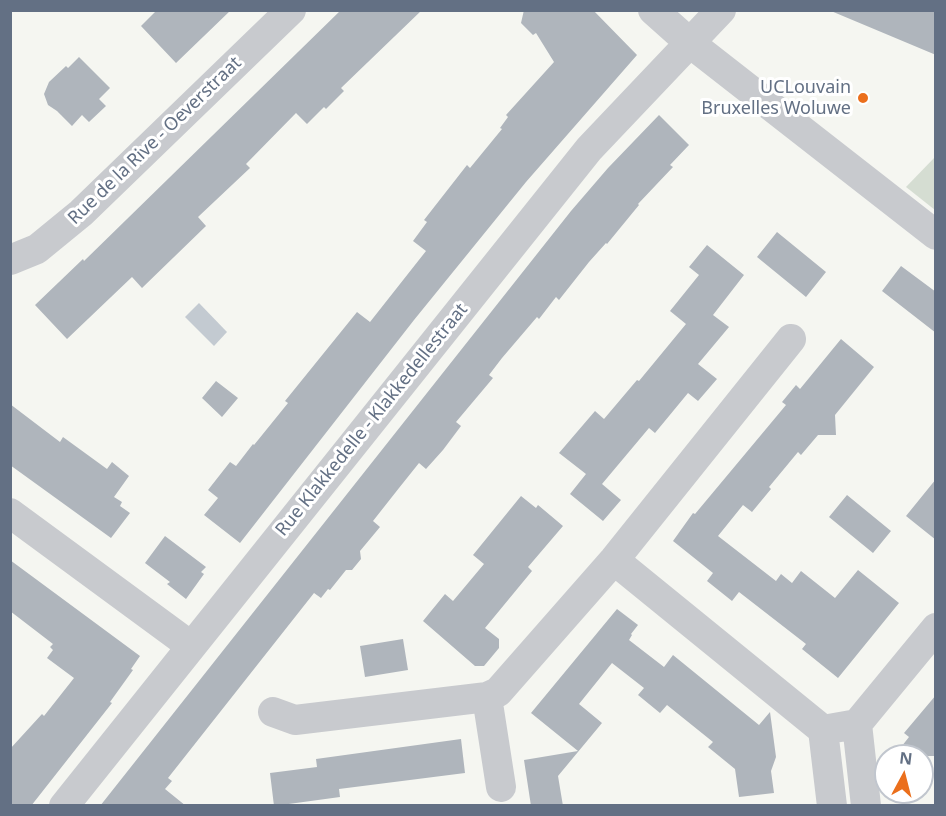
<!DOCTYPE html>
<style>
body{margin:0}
#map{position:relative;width:946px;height:816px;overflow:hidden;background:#f5f6f1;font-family:"Noto Sans",sans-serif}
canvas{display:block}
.frame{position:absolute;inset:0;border:12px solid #637084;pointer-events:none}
.north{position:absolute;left:874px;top:744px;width:60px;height:60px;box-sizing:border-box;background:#fff;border:2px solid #c1c6ce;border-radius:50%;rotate:7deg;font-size:16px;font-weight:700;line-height:24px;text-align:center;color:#637084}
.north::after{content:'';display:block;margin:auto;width:21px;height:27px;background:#eb6f1c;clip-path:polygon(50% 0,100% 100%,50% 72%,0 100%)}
</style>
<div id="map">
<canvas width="946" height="816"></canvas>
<div class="frame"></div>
<div class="north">N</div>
</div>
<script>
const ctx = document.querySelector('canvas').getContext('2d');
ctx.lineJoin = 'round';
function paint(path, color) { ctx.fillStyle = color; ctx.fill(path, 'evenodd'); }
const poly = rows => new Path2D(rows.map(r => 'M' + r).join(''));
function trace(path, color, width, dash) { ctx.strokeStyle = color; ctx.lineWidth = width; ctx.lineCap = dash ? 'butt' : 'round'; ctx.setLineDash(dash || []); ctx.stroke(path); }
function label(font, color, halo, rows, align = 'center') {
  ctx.font = font + ' "Noto Sans",sans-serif'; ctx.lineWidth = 6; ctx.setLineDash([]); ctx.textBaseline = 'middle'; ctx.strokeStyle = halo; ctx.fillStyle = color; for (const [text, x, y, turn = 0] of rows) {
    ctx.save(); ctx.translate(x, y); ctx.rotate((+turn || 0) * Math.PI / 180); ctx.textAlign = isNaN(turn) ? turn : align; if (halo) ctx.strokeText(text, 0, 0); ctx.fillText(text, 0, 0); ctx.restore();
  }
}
const green = poly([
 [935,157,935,210,906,187]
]);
const water = poly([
 [199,303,227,332,214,346,185,317]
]);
const building = poly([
 [157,10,231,10,176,63,141,26],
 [341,10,422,10,341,88,344,91,326,109,324,107,307,124,296,113,246,164,250,168,198,217,206,226,142,288,132,277,67,339,35,305,83,259,84,261],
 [524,10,593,10,637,55,526,182,414,320,240,543,204,515,218,498,208,490,230,462,236,466,253,444,254,445,288,403,285,401,357,312,370,322,426,251,413,241,427,222,424,220,467,165,470,168,502,129,500,128,508,117,506,115,554,62,536,33,533,35,521,23],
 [936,10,936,55,831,11,831,10],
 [79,57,110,88,99,99,106,106,89,122,82,115,72,126,57,111,48,105,44,94,49,82,66,66,68,68],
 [659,115,689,145,670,165,673,167,638,204,639,205,607,244,606,243,589,262,559,300,556,297,539,319,537,317,502,358,489,375,493,378,456,422,461,426,443,450,426,469,419,463,399,488,373,521,380,527,360,551,361,559,352,570,346,570,330,590,328,589,321,598,314,593,168,778,172,781,165,789,186,806,100,806,571,211,608,168],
 [777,232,826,272,806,297,757,257],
 [707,245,744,275,713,315,729,327,698,364,717,379,698,401,688,393,655,433,649,428,602,484,621,500,603,521,570,494,586,474,559,453,595,411,604,419,637,380,639,381,686,324,670,311,699,275,689,267],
 [901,266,936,292,936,333,882,291],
 [841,339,874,367,835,415,836,435,818,435,801,455,798,452,769,487,771,489,752,512,743,505,718,536,776,581,781,574,792,583,801,571,835,598,858,570,899,603,838,678,802,649,806,644,739,592,732,601,707,581,713,573,673,541,693,513,695,514,786,405,782,402,796,385,800,389],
 [216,381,238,398,222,417,202,398],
 [10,404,60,442,63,437,107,469,112,462,129,476,114,497,122,502,120,506,130,513,111,538,10,465],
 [936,479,936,540,906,516],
 [847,495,891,531,873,553,829,517],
 [521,496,536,508,538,505,563,526,528,567,532,571,485,628,499,639,499,648,484,666,475,666,423,621,445,594,453,601,484,564,473,555],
 [165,536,206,567,201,572,204,574,186,599,167,584,170,582,145,563],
 [10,560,140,656,131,669,133,670,110,702,112,703,31,806,10,806,10,749,42,714,44,716,74,678,47,658,53,650,50,647,53,644,10,611],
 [617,609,638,625,631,634,632,635,629,640,664,667,673,655,759,725,770,712,776,757,771,771,774,793,739,797,735,769,708,747,713,742,667,705,660,713,638,695,644,688,612,663,579,704,602,723,558,776,563,806,531,806,524,760,578,751,531,713],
 [403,639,408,670,365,677,360,646],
 [936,695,936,756,894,756,909,737,904,733],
 [461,739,465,773,339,789,340,797,274,806,270,773,317,767,316,759]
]);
const street = poly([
 [653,10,690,43,936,235],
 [10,260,37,249,81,213,291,10],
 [10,513,191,646],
 [614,560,823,730],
 [487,697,498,692,614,560,791,339],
 [273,712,295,720,487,697,501,787],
 [857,724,866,806],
 [823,730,857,724,936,628],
 [823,730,832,806],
 [64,806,589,149,721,10]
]);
const markers = [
 [863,98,6,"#eb6f1c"]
];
const poiNames = [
 ["UCLouvain",851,88],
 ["Bruxelles Woluwe",851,109]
];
const streetNames = [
 ["Rue de la Rive - Oeverstraat",155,141,-44],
 ["Rue Klakkedelle - Klakkedellestraat",372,420,-51]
];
paint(green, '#d5ddd2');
paint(water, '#c3cad1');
paint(building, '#afb5bc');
trace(street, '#c8cace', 30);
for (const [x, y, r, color] of markers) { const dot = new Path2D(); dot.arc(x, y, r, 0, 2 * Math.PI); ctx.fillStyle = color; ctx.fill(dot); trace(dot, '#fff', 2); }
label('18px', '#637084', '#fff', poiNames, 'right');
label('18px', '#637084', '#fff', streetNames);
</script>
